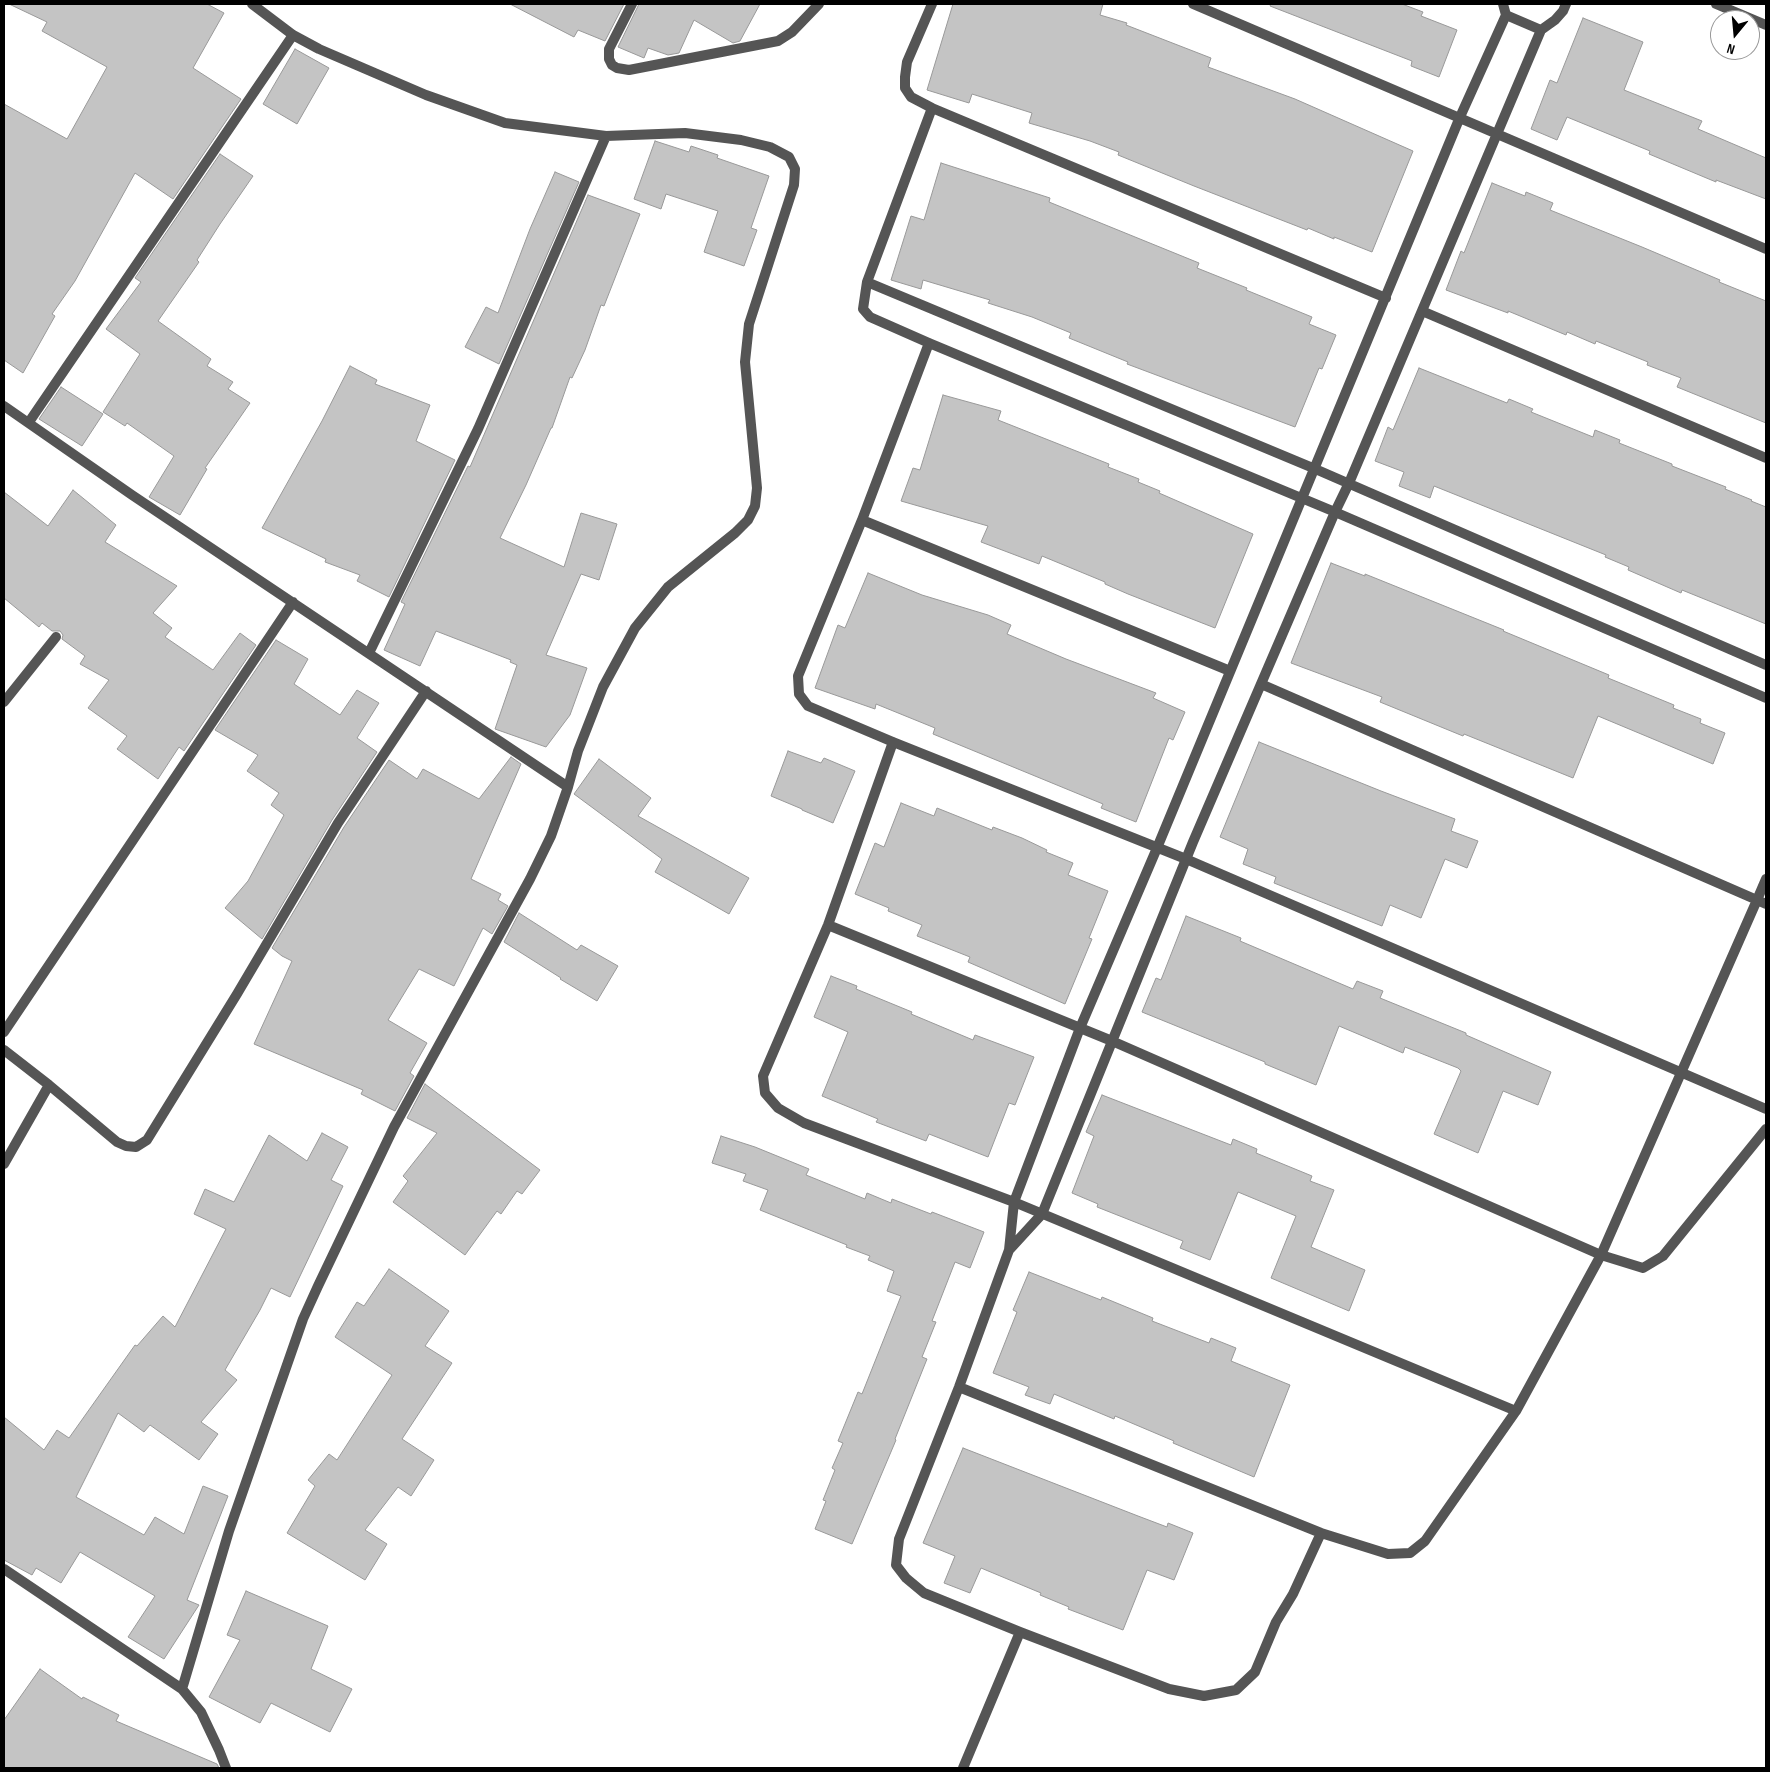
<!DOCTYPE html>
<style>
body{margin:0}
#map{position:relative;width:1770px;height:1772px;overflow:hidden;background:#fff;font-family:"Sofia Sans Condensed",sans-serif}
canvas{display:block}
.frame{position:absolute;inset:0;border:5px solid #000;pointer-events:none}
.north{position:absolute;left:1710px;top:10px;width:50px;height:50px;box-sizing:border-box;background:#fff;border:1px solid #999;border-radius:50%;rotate:197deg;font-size:14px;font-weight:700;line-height:20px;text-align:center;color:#000}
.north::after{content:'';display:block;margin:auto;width:18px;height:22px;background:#000;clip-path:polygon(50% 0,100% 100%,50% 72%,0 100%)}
</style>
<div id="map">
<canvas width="1770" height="1772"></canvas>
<div class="frame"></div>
<div class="north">N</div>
</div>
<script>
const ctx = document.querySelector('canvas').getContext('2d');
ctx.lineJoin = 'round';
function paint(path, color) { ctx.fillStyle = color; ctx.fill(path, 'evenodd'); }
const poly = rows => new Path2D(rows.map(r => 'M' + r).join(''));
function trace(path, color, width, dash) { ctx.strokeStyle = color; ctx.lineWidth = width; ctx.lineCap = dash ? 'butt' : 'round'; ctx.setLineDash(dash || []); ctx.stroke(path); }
const building = poly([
 [9,4,207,4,224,13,193,68,241,99,173,199,135,173,75,281,52,314,55,316,23,373,4,360,4,104,67,139,107,67,42,31,47,22,9,4],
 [510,4,624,4,605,41,578,30,574,37,510,4],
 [639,4,760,4,740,41,733,43,694,20,679,53,668,55,648,48,644,58,618,47,639,4],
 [953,4,1103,4,1100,15,1127,23,1126,25,1211,58,1208,67,1295,99,1413,151,1372,252,1334,237,1334,239,1308,228,1307,230,1194,186,1118,155,1119,152,1090,141,1029,123,1032,113,972,94,969,103,927,90,953,4],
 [1271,4,1402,4,1423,12,1421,16,1457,30,1439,77,1411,66,1412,61,1270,6,1271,4],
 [1583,18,1643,42,1624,90,1702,121,1698,129,1766,158,1766,199,1716,180,1716,182,1649,154,1650,151,1567,117,1557,140,1531,129,1550,80,1557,83,1583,18],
 [295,49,329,68,297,124,263,104,295,49],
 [655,141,689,152,691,146,718,155,717,158,769,176,751,228,757,230,744,266,704,252,718,211,666,194,661,209,634,199,655,141],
 [220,154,253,176,220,224,197,260,199,262,158,321,211,359,207,366,233,382,228,389,250,403,205,468,207,469,180,515,149,497,174,456,127,423,125,426,103,412,140,354,106,329,141,282,135,278,220,154],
 [941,163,1050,198,1049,202,1199,263,1197,268,1247,288,1246,290,1312,317,1309,324,1336,335,1322,369,1319,368,1295,427,1127,364,1128,362,1069,338,1071,333,1032,317,988,303,990,300,923,280,921,289,891,280,911,216,924,220,941,163],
 [555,172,579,182,499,364,465,347,486,307,498,313,530,229,555,172],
 [1492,183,1525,196,1526,192,1553,203,1550,210,1642,247,1720,280,1719,282,1766,301,1766,423,1677,387,1681,378,1647,365,1648,362,1596,341,1595,344,1567,332,1566,335,1508,311,1508,313,1446,290,1461,251,1464,253,1492,183],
 [588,195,640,214,604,306,601,305,585,350,572,378,570,377,552,428,551,428,526,485,500,538,564,567,581,513,617,524,599,580,581,574,546,655,587,668,570,715,546,747,495,729,517,665,510,662,511,660,436,631,420,666,384,650,405,604,401,602,468,466,470,467,588,195],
 [350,366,377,380,375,384,430,405,416,441,455,460,389,597,357,581,360,575,325,562,326,559,262,528,322,421,350,366],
 [1419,368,1507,403,1509,399,1533,409,1531,412,1593,437,1595,430,1620,440,1619,443,1672,464,1672,466,1726,487,1725,489,1752,500,1751,501,1766,507,1766,624,1682,590,1681,593,1628,570,1629,567,1605,557,1606,555,1434,486,1430,498,1399,486,1404,472,1375,461,1388,427,1393,430,1419,368],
 [61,387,103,414,82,446,39,419,61,387],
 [943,395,1001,411,998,420,1109,464,1108,467,1139,479,1138,482,1160,491,1159,493,1253,534,1215,628,1128,594,1105,584,1105,582,1042,556,1039,564,981,542,988,526,901,501,913,468,920,470,943,395],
 [73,490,116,525,105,542,177,586,153,613,172,628,165,637,213,670,240,633,256,645,184,751,179,747,158,779,117,749,127,736,88,708,109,680,80,664,85,656,62,639,63,635,60,631,52,631,42,623,39,627,4,598,4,492,48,526,73,490],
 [1331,563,1365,576,1365,574,1504,630,1503,631,1609,675,1608,678,1674,705,1673,708,1701,719,1700,723,1725,733,1713,764,1598,716,1573,778,1464,734,1463,736,1380,702,1382,697,1291,663,1331,563],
 [868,573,922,595,988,615,1011,625,1007,634,1066,659,1156,693,1153,698,1185,712,1173,740,1169,738,1136,822,1101,808,1103,804,933,734,935,728,876,704,875,709,815,688,838,625,845,628,868,573],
 [276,640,308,659,294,684,340,715,357,690,379,703,357,738,377,752,332,820,262,939,225,908,248,881,284,815,271,805,279,793,247,771,258,755,215,730,276,640],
 [1259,742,1381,791,1455,819,1451,831,1478,841,1467,868,1445,859,1421,918,1390,905,1382,926,1274,883,1276,877,1243,864,1248,849,1220,837,1259,742],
 [788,751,821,763,824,758,855,771,833,823,802,810,802,809,771,796,788,751],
 [511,757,521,764,471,879,501,894,498,900,508,906,492,934,483,928,454,986,419,969,388,1020,427,1043,410,1073,414,1076,395,1111,361,1094,363,1090,254,1044,292,961,282,956,272,948,344,827,389,760,417,779,423,769,479,799,511,757],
 [599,759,651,798,638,816,749,878,729,914,655,872,662,859,574,794,599,759],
 [901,803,934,816,937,808,992,830,993,827,1022,838,1047,850,1046,852,1073,863,1068,875,1108,891,1089,938,1092,939,1065,1004,968,962,970,957,917,936,922,925,888,911,889,908,855,894,875,843,884,847,901,803],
 [519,913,577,950,581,945,618,966,597,1001,560,979,561,978,504,942,519,913],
 [1186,916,1241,938,1240,941,1353,989,1357,981,1383,991,1380,998,1466,1033,1466,1035,1551,1072,1538,1105,1503,1091,1478,1153,1434,1134,1461,1071,1458,1068,1405,1047,1403,1053,1339,1026,1316,1085,1265,1064,1265,1062,1142,1012,1156,978,1161,980,1186,916],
 [831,976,857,986,856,989,912,1012,911,1014,973,1040,975,1035,1034,1057,1015,1105,1009,1103,988,1157,929,1134,926,1141,876,1122,878,1119,822,1096,848,1032,814,1017,831,976],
 [425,1084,540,1170,522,1194,517,1191,501,1214,497,1211,465,1255,393,1202,408,1181,403,1176,437,1133,407,1118,425,1084],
 [1102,1095,1231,1145,1233,1139,1257,1149,1256,1153,1312,1176,1310,1181,1334,1190,1311,1247,1365,1270,1349,1311,1271,1278,1296,1216,1238,1192,1210,1260,1180,1248,1183,1241,1097,1207,1098,1204,1072,1193,1094,1136,1086,1132,1102,1095],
 [322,1133,348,1147,331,1180,343,1186,290,1297,271,1288,260,1310,225,1370,237,1380,201,1422,218,1434,199,1460,150,1425,144,1432,118,1413,76,1497,144,1535,155,1517,184,1534,203,1486,228,1496,187,1600,199,1605,164,1659,128,1637,155,1596,80,1552,61,1583,36,1568,32,1575,4,1560,4,1417,44,1450,57,1430,69,1438,135,1345,137,1346,163,1316,175,1327,226,1229,194,1214,205,1189,234,1202,269,1135,307,1161,322,1133],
 [721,1136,755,1147,809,1169,806,1175,865,1199,867,1193,891,1203,892,1199,931,1214,932,1212,984,1232,970,1268,955,1262,932,1321,936,1322,922,1357,927,1359,895,1439,896,1440,852,1544,815,1529,826,1501,823,1500,835,1470,832,1468,843,1443,838,1441,858,1392,862,1394,901,1296,887,1291,894,1271,868,1260,870,1256,846,1247,847,1245,760,1210,768,1190,743,1181,746,1174,712,1163,721,1136],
 [389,1269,449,1311,425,1346,452,1363,402,1439,434,1460,411,1496,398,1487,365,1530,387,1544,365,1580,287,1533,315,1486,308,1480,329,1454,337,1460,392,1375,335,1337,357,1302,364,1306,389,1269],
 [1029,1272,1101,1300,1102,1297,1153,1318,1152,1321,1209,1343,1211,1338,1236,1348,1231,1361,1290,1385,1254,1477,1173,1443,1174,1441,1115,1416,1114,1419,1054,1394,1050,1404,1025,1395,1029,1387,993,1373,1017,1312,1013,1310,1029,1272],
 [963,1448,1138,1516,1167,1527,1168,1523,1193,1533,1174,1580,1147,1570,1123,1630,1068,1609,1069,1607,1040,1595,1041,1593,981,1568,970,1593,944,1583,955,1556,923,1543,963,1448],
 [246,1591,328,1626,311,1669,352,1689,330,1732,271,1703,260,1723,209,1697,240,1640,227,1635,246,1591],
 [40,1669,82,1699,83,1697,119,1715,116,1721,217,1764,219,1768,4,1768,4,1720,40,1669]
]);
const street = poly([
 [252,4,293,35,319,49,426,95,505,123,606,136,685,133,741,140,770,147,789,157,795,169,794,185,749,324,745,362,757,488,755,506,748,520,735,533,668,587,635,628,603,687,578,751,568,787],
 [632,4,609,49,609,59,612,65,617,68,629,70,778,41,792,32,819,4],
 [932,4,907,62,905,77,905,88,911,97,932,108,867,282,863,309,870,317,929,343,1335,512,1766,698],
 [1193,4,1766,249],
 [1716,4,1766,25],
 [1506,15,1541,30],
 [932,108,1386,298],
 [867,282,1313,468,1766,665],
 [1422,311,1766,458],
 [929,343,862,520,798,676,799,694,808,706,893,742,1186,859,1766,1109],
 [4,406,132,495,568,787,551,836,530,879,394,1127,318,1286,303,1319,229,1531,182,1689,201,1712,219,1750,226,1768],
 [29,422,293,35],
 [862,520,1230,671],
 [369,653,478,429,606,136],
 [1261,684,1757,900,1766,879],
 [4,702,56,637],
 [893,742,828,925,763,1076,765,1093,778,1108,804,1123,1014,1202,1516,1411],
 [828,925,1112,1041,1601,1255,1643,1268,1663,1256,1766,1129],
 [4,1032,293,602],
 [4,1050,49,1085,4,1164],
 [49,1085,117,1142,126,1146,136,1147,147,1140,237,994,338,823,426,691],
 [1009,1250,1042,1214,1193,842,1335,512,1349,483,1541,30,1555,20,1563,11,1566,4],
 [959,1387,1321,1533,1388,1554,1410,1553,1425,1541,1516,1411,1601,1255,1757,900,1766,904],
 [1321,1533,1293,1594,1276,1622,1255,1672,1236,1690,1204,1696,1169,1689,1020,1632,924,1593,906,1578,896,1565,899,1539,959,1387,1009,1250,1014,1202,1080,1028,1157,848,1460,117,1506,15,1503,4],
 [4,1569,182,1689],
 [963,1768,1020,1632]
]);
paint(building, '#c4c4c4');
trace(building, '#999', 1);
trace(street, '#555', 10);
</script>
